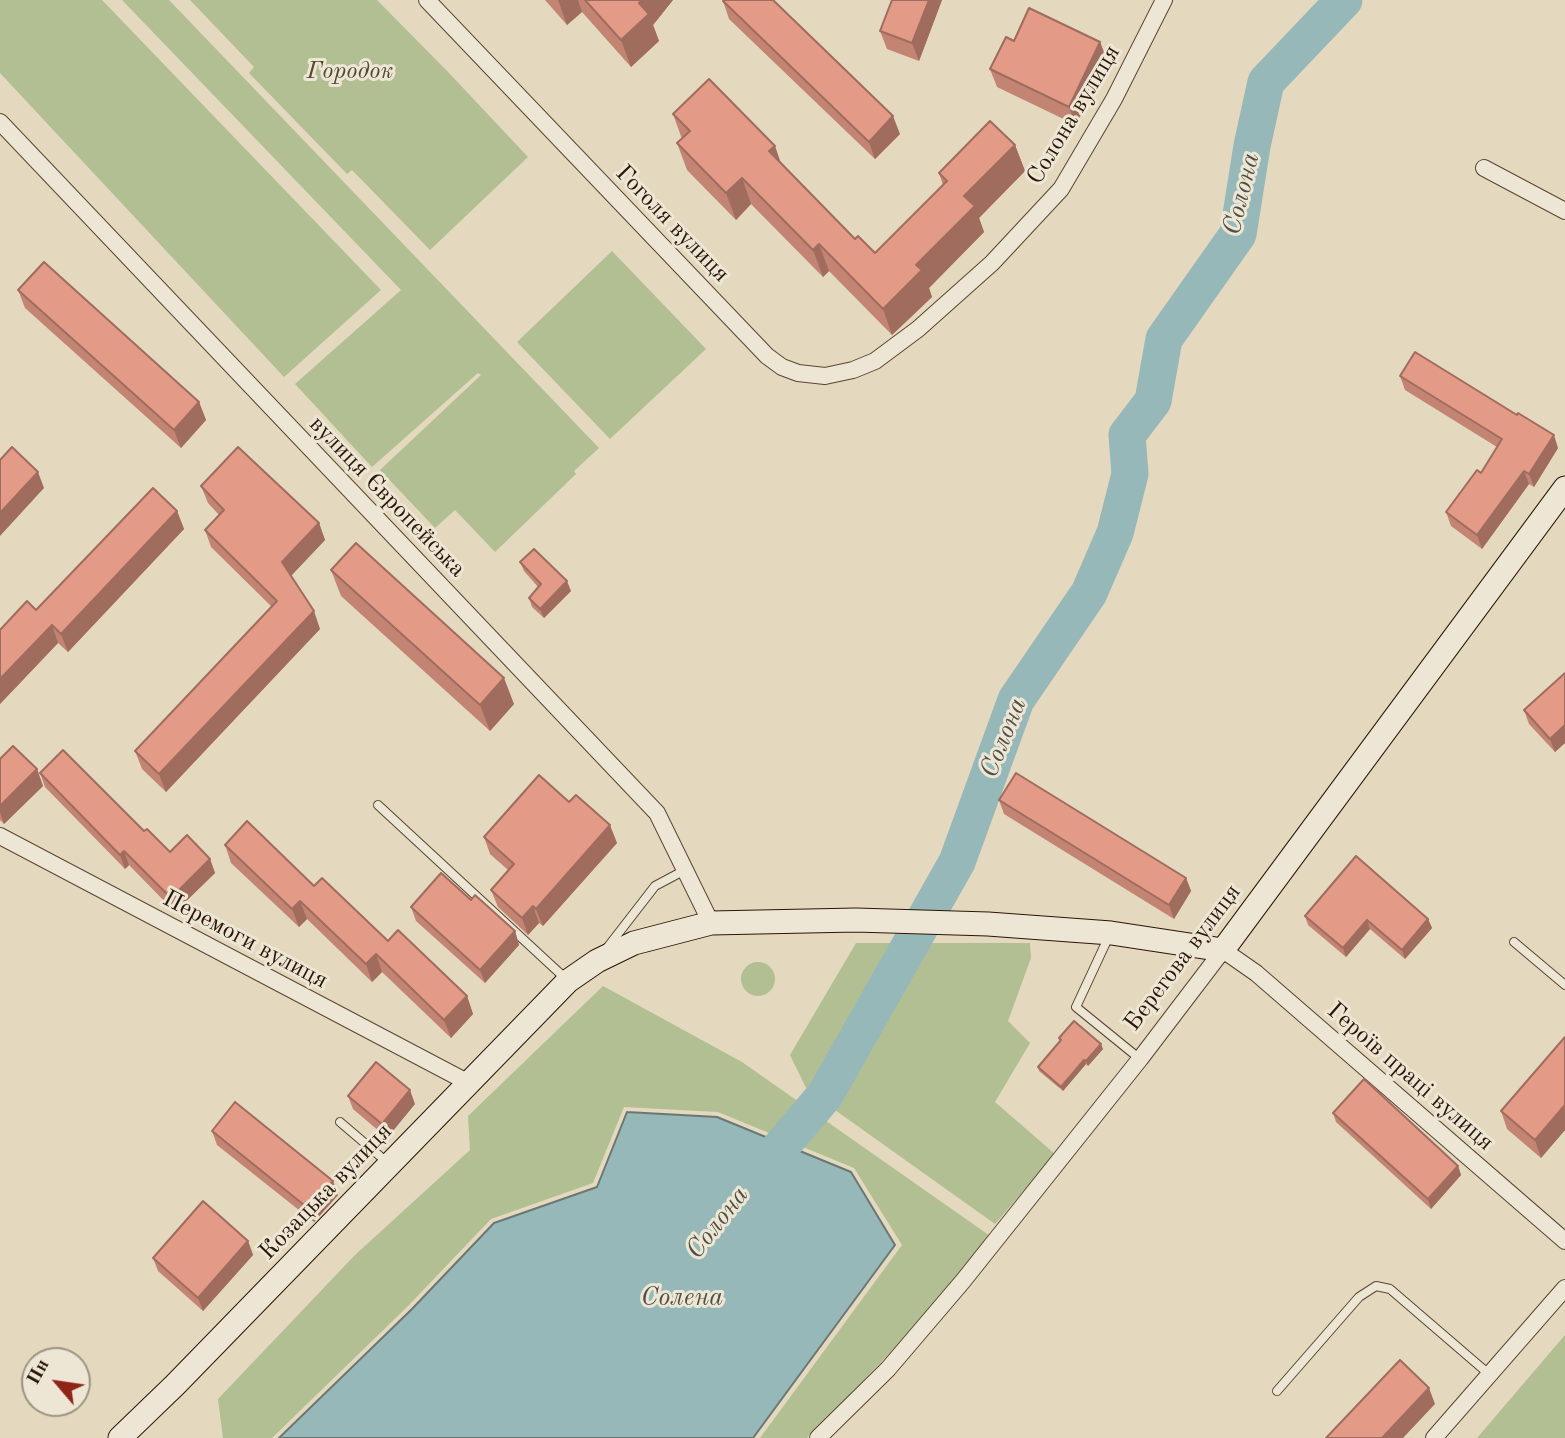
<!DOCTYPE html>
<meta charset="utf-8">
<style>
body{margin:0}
#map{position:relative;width:1565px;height:1438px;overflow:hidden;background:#e4d8be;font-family:"Old Standard TT",serif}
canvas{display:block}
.north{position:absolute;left:21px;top:1347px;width:70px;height:70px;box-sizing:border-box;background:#ede6d5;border:2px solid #9f9382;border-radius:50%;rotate:299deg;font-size:19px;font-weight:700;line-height:28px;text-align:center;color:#291605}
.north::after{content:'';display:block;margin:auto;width:24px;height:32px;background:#8f2418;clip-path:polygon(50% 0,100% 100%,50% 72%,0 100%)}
</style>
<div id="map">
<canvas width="1565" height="1438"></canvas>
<div class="north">Пн</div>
</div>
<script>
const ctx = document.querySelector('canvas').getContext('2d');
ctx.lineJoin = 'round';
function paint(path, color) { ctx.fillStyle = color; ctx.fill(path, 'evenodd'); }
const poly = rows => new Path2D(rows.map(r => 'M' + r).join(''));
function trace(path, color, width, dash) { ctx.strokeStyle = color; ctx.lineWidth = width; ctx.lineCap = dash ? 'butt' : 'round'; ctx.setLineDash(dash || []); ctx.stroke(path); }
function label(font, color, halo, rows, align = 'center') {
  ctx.font = font + ' "Old Standard TT",serif'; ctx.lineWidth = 6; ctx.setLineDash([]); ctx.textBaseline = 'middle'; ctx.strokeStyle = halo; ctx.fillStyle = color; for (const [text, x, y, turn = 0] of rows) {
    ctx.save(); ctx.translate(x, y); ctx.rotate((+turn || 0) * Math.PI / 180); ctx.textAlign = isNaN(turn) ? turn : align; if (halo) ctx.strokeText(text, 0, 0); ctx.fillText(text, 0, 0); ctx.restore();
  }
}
const green = poly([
 [0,0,102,0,381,290,284,377,0,73],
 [122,0,169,0,599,448,574,471,576,474,495,552,455,510,435,528,380,470,481,375,478,373,372,467,295,384,401,290],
 [190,0,377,0,449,73,528,157,430,250,352,170,347,174,249,73,254,67],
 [612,251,706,349,610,439,517,342],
 [856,943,1030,943,1031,958,1008,1021,1030,1043,995,1102,1055,1154,995,1224,807,1090,790,1055],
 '741 979a17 17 0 1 1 34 0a17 17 0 1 1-34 0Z',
 [603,986,742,1062,993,1238,931,1311,807,1438,760,1438,902,1245,854,1168,718,1112,624,1107,593,1183,491,1219,408,1306,272,1438,223,1438,218,1399,355,1255,470,1150,468,1116],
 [1565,1335,1565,1438,1477,1438]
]);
const water = poly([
 [627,1112,717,1117,851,1172,895,1245,753,1438,279,1438,412,1309,494,1223,597,1187,627,1112]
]);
const river = poly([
 [750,1183,825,1095,957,862,1016,700,1089,593,1115,533,1130,474,1127,435,1153,401,1164,339,1238,234,1252,146,1266,82,1344,0]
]);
const lane = poly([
 [378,805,566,979],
 [1109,936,1076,1007,1140,1059],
 [1514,942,1565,985],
 [607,948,655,886,685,870],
 [340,1122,388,1163],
 [1277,1391,1359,1297,1376,1286,1390,1289,1490,1375]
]);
const street = poly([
 [427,0,767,356,782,367,798,373,825,376,853,370,875,361,918,329,992,263,1061,189,1114,99,1164,0],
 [0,122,657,813,711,923],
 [1484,168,1565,211],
 [0,836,469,1083],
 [818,1438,888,1369,963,1281,1140,1059,1223,950,1256,973,1565,1241],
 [1434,1438,1565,1288]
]);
const secondary = poly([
 [120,1438,175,1385,568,981,597,961,634,943,711,923,856,920,988,924,1111,933,1223,950,1565,488]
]);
const wall = poly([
 [545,0,673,0,653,25,659,41,631,67,582,12,567,25],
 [892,0,942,0,919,61,887,49,880,31],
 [723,1,900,134,875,159,729,19],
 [1014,41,1100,42,1107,60,1076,125,997,87,990,69],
 [673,114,781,163,855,239,875,253,943,185,939,173,1015,145,1025,171,979,218,984,232,929,288,932,297,892,335,829,271,823,277,751,204,736,220,687,170,677,143,682,139],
 [18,290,199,402,206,420,181,448,25,308],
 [1400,376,1558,448,1534,487,1529,484,1482,549,1451,526,1446,512,1481,473,1497,447,1405,390],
 [201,486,319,523,325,540,291,576,320,629,166,792,142,769,135,751,272,607,211,547,205,530,219,515,208,503],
 [177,511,184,529,68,652,58,643,0,704,0,630,36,610],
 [520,562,571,591,544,618,532,607,529,598,538,587,524,571],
 [331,570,514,704,490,731,341,596],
 [1565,673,1565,743,1555,752,1529,724,1524,710],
 [0,759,37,769,43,786,4,824,0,820],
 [40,773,144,831,170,852,210,859,215,873,175,912,129,865,125,869,45,787],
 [999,800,1186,878,1191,891,1174,919,1004,814],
 [569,802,617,843,543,926,539,923,528,935,498,907,491,890,508,870,490,854,484,837],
 [225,845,388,941,467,996,473,1014,451,1038,382,972,372,982,307,919,299,927,231,863],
 [471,900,515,931,519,945,485,983,416,921,411,907],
 [1305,916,1428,919,1432,928,1405,959,1370,929,1346,957,1308,925],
 [1565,1037,1565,1130,1541,1158,1507,1129,1501,1111],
 [1059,1038,1103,1049,1088,1066,1086,1064,1063,1091,1039,1071,1038,1067,1060,1041],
 [348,1096,415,1104,387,1138,353,1109],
 [1333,1113,1458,1166,1461,1175,1431,1209,1336,1122],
 [212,1131,333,1181,338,1195,314,1222,217,1145],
 [248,1241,253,1255,203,1311,158,1271,153,1258]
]);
const shadedWall = poly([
 [558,0,578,0,582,12,567,25],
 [642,0,673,0,653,25,659,41,631,67,621,40],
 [929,0,942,0,919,61,912,43],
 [1100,42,1107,60,1076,125,1069,107],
 [893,116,900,134,875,159,869,142],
 [1015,145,1025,171,979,218,984,232,929,288,932,297,892,335,883,309,916,265,964,196],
 [775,146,784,172,769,151],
 [742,178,751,204,736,220,726,193],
 [819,244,829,271,823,277,813,250],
 [199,402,206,420,181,448,174,430],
 [1554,435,1558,448,1534,487,1529,474],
 [1524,471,1529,484,1482,549,1477,535],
 [38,472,44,488,0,536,0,513],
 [177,511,184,529,68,652,61,634],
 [319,523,325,540,288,579,282,562],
 [567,581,571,591,544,618,540,609],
 [314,611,320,629,166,792,159,774],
 [52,625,58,643,0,704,0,679],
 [504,678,514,704,490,731,480,705],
 [1565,725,1565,743,1555,752,1550,739],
 [37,769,43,786,4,824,0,812,0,806],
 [610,825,617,843,543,926,536,909],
 [124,851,129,865,125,869,120,855],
 [210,859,215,873,175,912,171,898],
 [1186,878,1191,891,1174,919,1169,905],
 [300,901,307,919,299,927,292,909],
 [533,906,539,923,528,935,522,918],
 [1428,919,1432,928,1405,959,1402,950],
 [1367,920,1370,929,1346,957,1343,948],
 [515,931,519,945,485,983,480,970],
 [376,954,382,972,372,982,366,964],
 [467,996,473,1014,451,1038,444,1020],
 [1101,1044,1103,1049,1088,1066,1086,1061],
 [1084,1060,1086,1064,1063,1091,1061,1087],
 [410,1090,415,1104,387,1138,382,1124],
 [1565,1105,1565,1130,1541,1158,1535,1140],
 [1458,1166,1461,1175,1431,1209,1428,1199],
 [333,1181,338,1195,314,1222,309,1209],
 [248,1241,253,1255,203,1311,198,1298],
 [1429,1388,1435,1404,1403,1438,1382,1438]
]);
const building = poly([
 [585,0,642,0,639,3,649,14,621,40,585,0],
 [724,0,773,0,893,116,869,142,723,1,724,0],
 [892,0,929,0,912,43,880,31,892,0],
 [1029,8,1100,42,1069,107,990,69,1006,37,1014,41,1029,8],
 [709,79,775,146,769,151,855,239,858,236,875,253,947,181,939,173,990,121,1015,145,964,196,975,206,916,265,922,270,883,309,819,244,813,250,742,178,726,193,677,143,690,131,673,114,709,79],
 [44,262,199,402,174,430,18,290,44,262],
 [1415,352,1517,415,1518,413,1554,435,1529,474,1524,471,1477,535,1446,512,1477,470,1481,473,1502,439,1400,376,1415,352],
 [12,447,38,472,0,513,0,460,12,447],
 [238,447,319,523,282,562,314,611,159,774,135,751,277,601,205,530,224,510,201,486,238,447],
 [153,488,177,511,61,634,52,625,0,679,0,630,27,601,36,610,153,488],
 [356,543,504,678,480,705,331,570,356,543],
 [534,549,567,581,540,609,529,598,541,584,520,562,534,549],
 [1565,673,1565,725,1550,739,1524,710,1565,673],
 [13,746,37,769,0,806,0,759,13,746],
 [63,750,144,831,147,829,170,852,187,835,210,859,171,898,124,851,120,855,40,773,63,750],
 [1016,773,1186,878,1169,905,999,800,1016,773],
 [539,775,569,802,576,795,610,825,536,909,533,906,522,918,491,890,514,864,484,837,539,775],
 [247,821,314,886,322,878,388,941,398,930,467,996,444,1020,376,954,366,964,300,901,292,909,225,845,247,821],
 [1356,856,1428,919,1402,950,1367,920,1343,948,1305,916,1356,856],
 [441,873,471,900,475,895,515,931,480,970,411,907,441,873],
 [1074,1021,1101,1044,1086,1061,1084,1060,1061,1087,1038,1067,1061,1040,1059,1038,1074,1021],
 [1565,1037,1565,1105,1535,1140,1501,1111,1565,1037],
 [376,1062,410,1090,382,1124,348,1096,376,1062],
 [1364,1079,1458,1166,1428,1199,1333,1113,1364,1079],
 [235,1102,333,1181,309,1209,212,1131,235,1102],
 [203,1201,248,1241,198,1298,153,1258,203,1201],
 [1400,1360,1429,1388,1382,1438,1326,1438,1400,1360]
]);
const parkNames = [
 ["Городок",350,72]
];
const streetNames = [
 ["Солона вулиця",1074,115,-59],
 ["Гоголя вулиця",672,224,46],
 ["вулиця Європейська",387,497,46],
 ["Перемоги вулиця",245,940,28],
 ["Берегова вулиця",1183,958,-53],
 ["Героїв праці вулиця",1410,1077,41],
 ["Козацька вулиця",326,1192,-46]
];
const waterNames = [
 ["Солона",1242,194,-76],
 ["Солона",1004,738,-68],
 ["Солона",718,1223,-52],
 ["Солена",682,1298]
];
paint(green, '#b2bf93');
paint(water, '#97b8b9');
trace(water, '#6b7771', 2);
trace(river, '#97b8b9', 37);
trace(lane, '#584633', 10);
trace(street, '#584633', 18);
trace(secondary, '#291605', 25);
trace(lane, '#ede6d5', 8);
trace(street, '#ede6d5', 16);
trace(secondary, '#ede6d5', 23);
paint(wall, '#c38474');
paint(shadedWall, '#9f6c5e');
paint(building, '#e39a87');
trace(building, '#9f6c5e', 2);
label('italic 24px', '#524930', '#ede6d5', parkNames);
label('24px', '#291605', '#ede6d5', streetNames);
label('italic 26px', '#504f44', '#ede6d5', waterNames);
</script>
